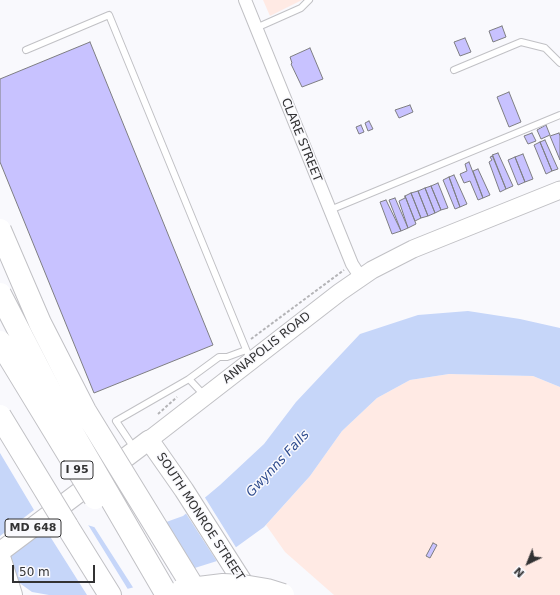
<!DOCTYPE html>
<style>
body{margin:0}
#map{position:relative;width:560px;height:595px;overflow:hidden;background:#f9f9fd;font-family:"DejaVu Sans",sans-serif}
canvas{display:block}
.north{position:absolute;left:508px;top:543px;width:40px;height:40px;-webkit-text-stroke:3px #f9f9fd;paint-order:stroke;rotate:223deg;font-size:11px;font-weight:700;line-height:16px;text-align:center;color:#323233}
.north::after{content:'';display:block;margin:auto;width:14px;height:18px;background:#323233;clip-path:polygon(50% 0,100% 100%,50% 72%,0 100%)}
.scale{position:absolute;left:12px;top:565px;width:83px;height:18px;box-sizing:border-box;border:2px solid #323233;border-top:0;padding-left:5px;font-size:12px;line-height:14px;white-space:nowrap;color:#323233;-webkit-text-stroke:3px #f9f9fd;paint-order:stroke}
</style>
<div id="map">
<canvas width="560" height="595"></canvas>
<div class="north">N</div>
<div class="scale">50 m</div>
</div>
<script>
const ctx = document.querySelector('canvas').getContext('2d');
ctx.lineJoin = 'round';
function paint(path, color) { ctx.fillStyle = color; ctx.fill(path, 'evenodd'); }
const poly = rows => new Path2D(rows.map(r => 'M' + r).join(''));
function trace(path, color, width, dash) { ctx.strokeStyle = color; ctx.lineWidth = width; ctx.lineCap = dash ? 'butt' : 'round'; ctx.setLineDash(dash || []); ctx.stroke(path); }
function label(font, color, halo, rows, align = 'center') {
  ctx.font = font + ' "DejaVu Sans",sans-serif'; ctx.lineWidth = 3; ctx.setLineDash([]); ctx.textBaseline = 'middle'; ctx.strokeStyle = halo; ctx.fillStyle = color; for (const [text, x, y, turn = 0] of rows) {
    ctx.save(); ctx.translate(x, y); ctx.rotate((+turn || 0) * Math.PI / 180); ctx.textAlign = isNaN(turn) ? turn : align; if (halo) ctx.strokeText(text, 0, 0); ctx.fillText(text, 0, 0); ctx.restore();
  }
}
const industrial = poly([
 [263,0,302,0,270,16],
 [449,374,533,376,560,387,560,595,334,595,285,552,266,525,310,476,342,431,377,398,410,380]
]);
const water = poly([
 [468,311,520,319,560,328,560,387,533,376,449,374,410,380,377,398,342,431,310,476,264,527,217,561,131,588,102,595,49,595,32,592,0,569,0,441,71,520,94,527,155,526,183,516,220,485,264,444,296,402,360,334,418,315]
]);
const pier = poly([
 [0,439,72,518,87,523,129,591,111,595,87,595,46,530,6,559,0,572,0,536,34,510,0,453],
 [204,496,237,549,218,563,185,512],
 [93,525,142,525,173,577,134,589]
]);
const building = poly([
 [502,26,506,37,493,42,489,31,502,26],
 [465,38,471,52,460,56,454,42,465,38],
 [90,42,213,345,94,393,0,162,0,79,90,42],
 [310,48,323,79,302,87,291,64,292,63,290,57,310,48],
 [509,92,521,122,509,127,497,97,509,92],
 [410,105,413,112,399,118,395,110,410,105],
 [369,121,373,129,368,131,365,123,369,121],
 [361,125,364,132,359,134,356,127,361,125],
 [546,125,550,135,541,139,537,130,546,125],
 [532,133,536,141,528,144,524,136,532,133],
 [559,133,560,136,560,160,550,136,559,133],
 [545,140,558,169,552,171,540,142,545,140],
 [540,142,552,171,546,174,534,145,540,142],
 [498,153,513,186,506,189,492,155,498,153],
 [523,154,533,179,525,182,515,157,523,154],
 [493,156,506,189,500,192,489,162,492,160,490,157,493,156],
 [515,157,525,182,518,185,508,160,515,157],
 [469,162,483,198,478,200,470,181,464,183,460,174,467,171,465,164,469,162],
 [478,169,490,195,483,198,473,171,478,169],
 [454,175,467,204,460,207,449,177,454,175],
 [449,177,460,207,455,209,443,180,449,177],
 [438,183,448,208,441,210,431,186,438,183],
 [431,186,441,210,435,213,425,188,431,186],
 [425,188,435,213,428,216,418,191,425,188],
 [418,191,428,216,421,218,411,193,418,191],
 [411,193,421,218,415,221,405,196,411,193],
 [405,196,416,224,408,228,399,201,405,198,405,196],
 [395,198,408,228,401,231,389,200,395,198],
 [386,200,401,231,392,234,380,202,386,200],
 [433,543,437,545,430,558,426,556,433,543]
]);
const path = poly([
 [251,339,344,270],
 [158,414,177,397]
]);
const lane = poly([
 [256,28,301,8,309,0],
 [26,50,109,15,250,359],
 [454,70,521,42,545,48,560,63],
 [330,210,560,115],
 [189,379,219,357,227,357,246,350],
 [134,448,116,421,189,379,204,395]
]);
const street = poly([
 [245,0,352,264,361,278]
]);
const secondary = poly([
 [149,440,340,292,372,270,413,249,560,190]
]);
const primary = poly([
 [0,552,149,440,184,490,251,595]
]);
const highway = poly([
 [67,526,110,595],
 [0,560,11,595]
]);
const highwayBridge = poly([
 [0,230,40,323,85,411,198,595],
 [0,294,64,418,167,595],
 [0,342,95,498],
 [0,416,67,526],
 [182,590,223,585,243,586,267,590,283,595]
]);
const shields = [
 [77,470,32],
 [33,528,56]
];
const shieldNames = [
 ["I 95",77,470],
 ["MD 648",33,528]
];
const streetNames = [
 ["CLARE STREET",301,140,68],
 ["ANNAPOLIS ROAD",267,348,-38],
 ["SOUTH MONROE STREET",200,517,57]
];
const waterNames = [
 ["Gwynns Falls",278,464,-47]
];
paint(industrial, '#ffeae4');
paint(water, '#c6d6f9');
paint(pier, '#f9f9fd');
paint(building, '#c8c2ff');
trace(building, '#7e7e82', 1);
trace(lane, '#c1c1c5', 8);
trace(street, '#c1c1c5', 14);
trace(secondary, '#c1c1c5', 19);
trace(primary, '#c1c1c5', 21);
trace(highway, '#c1c1c5', 24);
trace(path, '#b4b4b7', 2, [3, 2]);
trace(lane, '#fff', 6);
trace(street, '#fff', 12);
trace(secondary, '#fff', 17);
trace(primary, '#fff', 19);
trace(highway, '#fff', 22);
trace(highwayBridge, '#c1c1c5', 24, []);
trace(highwayBridge, '#fff', 22);
for (const [x, y, w] of shields) { const box = new Path2D(); box.roundRect(x - w / 2, y - 9, w, 18, 3); ctx.fillStyle = '#f9f9fd'; ctx.fill(box); trace(box, '#323233', 1); }
label('bold 11px', '#323233', null, shieldNames);
label('12px', '#323233', '#f9f9fd', streetNames);
label('italic 13px', '#304d8f', '#f9f9fd', waterNames);
</script>
